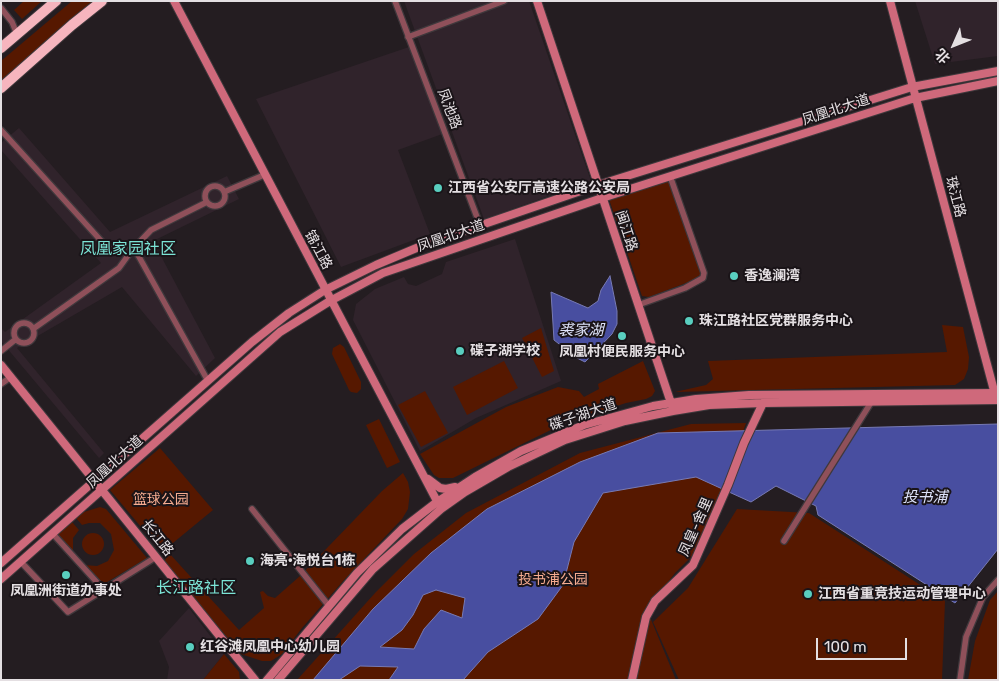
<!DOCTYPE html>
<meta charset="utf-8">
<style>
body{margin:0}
#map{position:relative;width:999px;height:681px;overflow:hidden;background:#241d21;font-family:Rubik,"Noto Sans SC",sans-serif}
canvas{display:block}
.frame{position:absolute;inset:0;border:2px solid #e4dfe2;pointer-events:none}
.north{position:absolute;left:929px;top:20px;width:50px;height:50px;-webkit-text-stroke:4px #1a1418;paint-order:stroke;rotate:226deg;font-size:14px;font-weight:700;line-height:20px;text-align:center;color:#e4dfe2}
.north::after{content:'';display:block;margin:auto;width:18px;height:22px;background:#e4dfe2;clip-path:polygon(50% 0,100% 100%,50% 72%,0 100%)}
.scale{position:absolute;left:816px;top:638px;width:91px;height:22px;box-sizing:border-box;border:2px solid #e4dfe2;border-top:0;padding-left:6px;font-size:15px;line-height:18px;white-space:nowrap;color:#e4dfe2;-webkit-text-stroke:4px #1a1418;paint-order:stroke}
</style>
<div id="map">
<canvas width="999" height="681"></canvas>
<div class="frame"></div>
<div class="north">北</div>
<div class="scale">100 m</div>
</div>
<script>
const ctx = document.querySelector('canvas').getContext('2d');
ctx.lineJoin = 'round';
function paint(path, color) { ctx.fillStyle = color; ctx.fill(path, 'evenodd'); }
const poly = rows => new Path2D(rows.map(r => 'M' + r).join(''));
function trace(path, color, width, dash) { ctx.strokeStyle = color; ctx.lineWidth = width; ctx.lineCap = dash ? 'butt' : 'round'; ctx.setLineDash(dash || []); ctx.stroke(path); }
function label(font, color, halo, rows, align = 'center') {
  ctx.font = font + ' Rubik,"Noto Sans SC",sans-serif'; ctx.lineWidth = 4; ctx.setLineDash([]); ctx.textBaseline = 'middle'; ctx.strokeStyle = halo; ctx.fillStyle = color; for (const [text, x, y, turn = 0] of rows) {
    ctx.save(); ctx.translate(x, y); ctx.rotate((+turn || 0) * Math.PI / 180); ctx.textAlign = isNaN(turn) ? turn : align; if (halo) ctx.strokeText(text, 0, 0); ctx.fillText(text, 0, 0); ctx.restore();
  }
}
const built = poly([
 [404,1,529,1,591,181,484,219],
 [915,1,998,1,998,56,935,64],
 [409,47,445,133,398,150,430,234,341,267,256,99],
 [19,128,110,232,227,176,239,199,153,241,215,358,196,376,122,287,17,348,104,453,99,458,1,341,1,328,5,332,101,263,1,150,1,143],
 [515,239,561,381,476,418,420,451,353,320,356,304,375,289,404,277,408,284,416,286,442,274,446,262],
 [189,608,224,654,203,680,167,680,169,667,159,641]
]);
const green = poly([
 [24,1,42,1,22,19,14,10],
 [72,1,94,1,1,83,1,61],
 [669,180,700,271,700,275,694,280,649,297,642,296,609,199],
 [942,325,963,327,969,357,968,369,964,379,955,385,675,392,706,385,713,379,708,361,947,352],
 [541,328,554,371,542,377,522,338],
 [340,344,344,347,361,382,361,389,357,393,351,392,349,390,332,354,333,348],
 [504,361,518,388,467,415,453,387],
 [643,361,655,391,652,396,646,399,626,403,567,422,453,478,439,478,434,475,420,454,506,407,558,387,579,391,584,397,599,389,598,384],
 [425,391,448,433,421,447,398,405],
 [379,419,400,462,387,468,366,425],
 [746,423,720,496,692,556,675,573,647,610,676,680,297,680,375,593,414,554,466,513,580,453,691,424],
 [160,448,213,510,162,552,110,490],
 [403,473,408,482,410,492,408,509,402,519,344,580,302,628,282,654,271,661,262,661,241,654,164,562,169,553,239,630,264,608,260,592,263,591,268,596,275,598,300,576,382,491],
 [100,507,106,509,147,558,102,585,84,565,97,566,108,561,114,550,111,534,100,523,89,523,82,525,76,518,84,512],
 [737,509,809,513,945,601,942,680,679,680,653,622,688,588],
 [72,522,79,530,73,538,73,551,58,534],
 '82 544a11 11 0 1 1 22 0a11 11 0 1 1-22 0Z',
 [998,591,998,680,968,680,975,641,990,600],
 [224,654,239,672,240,680,203,680]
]);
const water = poly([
 [610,276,617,311,617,324,612,334,585,362,577,358,554,340,551,292,588,308,598,301,601,290,610,276],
 [998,424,998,549,955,603,818,515,816,506,776,486,751,502,696,477,603,493,574,542,563,585,538,619,488,652,463,680,389,680,398,667,360,666,339,680,313,680,373,609,431,553,487,509,580,462,658,433,998,424],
 [436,590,465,598,462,618,441,610,424,629,414,649,380,647,402,630,413,615,423,595,436,590]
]);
const street = poly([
 [395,1,480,225],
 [1,8,12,22,17,34],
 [408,37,504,1],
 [1,130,104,244,112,248,126,244,138,255,208,381],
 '205 196a10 10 0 1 1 20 0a10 10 0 1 1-20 0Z',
 [224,192,264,175],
 [638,305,685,288,703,278,704,273,670,176],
 '14 333a10 10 0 1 1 20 0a10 10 0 1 1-20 0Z',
 [33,329,119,268,132,250,151,230,207,202],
 [1,351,16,339],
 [1,384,11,377],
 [252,509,329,606],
 [53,534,103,589],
 [784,541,872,401],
 [21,562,68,612,156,557],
 [960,680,966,637,983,597,998,580]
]);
const secondary = poly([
 [174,1,439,505],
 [537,1,672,406],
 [890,1,996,398],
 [1,365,255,680],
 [428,479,440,488,446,489,455,487],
 [1,563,252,342,289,313,325,290,376,265,426,244,598,185,912,87,998,71],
 [1,579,280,332,330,301,383,273,602,198,915,98,998,81],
 [267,680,357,573,402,529,437,502,475,477,521,451,584,425,653,406,696,399,749,395,998,393],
 [278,680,373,569,441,509,465,492,508,467,565,440,625,421,673,411,709,405,763,403,998,400],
 [632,680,646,617,655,601,693,565,728,485,744,443,763,403]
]);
const highway = poly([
 [1,48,56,1],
 [1,88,72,25,102,1]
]);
const markers = [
 [438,188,5,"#59cebf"],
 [734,276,5,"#59cebf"],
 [689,321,5,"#59cebf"],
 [622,336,5,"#59cebf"],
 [460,351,5,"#59cebf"],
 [250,561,5,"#59cebf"],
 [66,575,5,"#59cebf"],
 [808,594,5,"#59cebf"],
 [190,647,5,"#59cebf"]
];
const streetNames = [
 ["凤池路",449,109,69],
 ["凤凰北大道",836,110,-18],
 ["珠江路",955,197,75],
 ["闽江路",626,231,72],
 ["凤凰北大道",451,236,-19],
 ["锦江路",318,250,62],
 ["碟子湖大道",583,415,-19],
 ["凤凰北大道",115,462,-42],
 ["凤皇-舍里",696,527,-66],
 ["长江路",157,538,51]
];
const poiNames = [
 ["江西省公安厅高速公路公安局",448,188],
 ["香逸澜湾",744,276],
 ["珠江路社区党群服务中心",699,321],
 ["碟子湖学校",470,351],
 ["凤凰村便民服务中心",622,352,"center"],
 ["海亮·海悦台1栋",260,561],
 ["凤凰洲街道办事处",66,591,"center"],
 ["江西省重竞技运动管理中心",818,594],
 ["红谷滩凤凰中心幼儿园",200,647]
];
const parkNames = [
 ["篮球公园",161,500],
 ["投书浦公园",553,580]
];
const waterNames = [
 ["裘家湖",581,331],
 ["投书浦",925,498]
];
const quarterNames = [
 ["凤凰家园社区",128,249],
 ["长江路社区",196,588]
];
paint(built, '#30232b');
paint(green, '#561800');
paint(water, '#484ea0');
trace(water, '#777ab4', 1);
trace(street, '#3f383c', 8);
trace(secondary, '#3f383c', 10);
trace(highway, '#3f383c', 12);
trace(street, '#8f505a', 5.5);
trace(secondary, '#cf697b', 8);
trace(highway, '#f6b5be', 10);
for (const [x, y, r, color] of markers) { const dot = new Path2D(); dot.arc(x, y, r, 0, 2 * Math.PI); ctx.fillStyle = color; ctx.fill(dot); trace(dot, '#1a1418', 2); }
label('14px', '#e4dfe2', '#1a1418', streetNames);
label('bold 14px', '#e4dfe2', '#1a1418', poiNames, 'left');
label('14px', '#f6ac90', '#1a1418', parkNames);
label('italic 15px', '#dee3fa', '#1a1418', waterNames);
label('16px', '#7ce4d6', '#1a1418', quarterNames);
</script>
